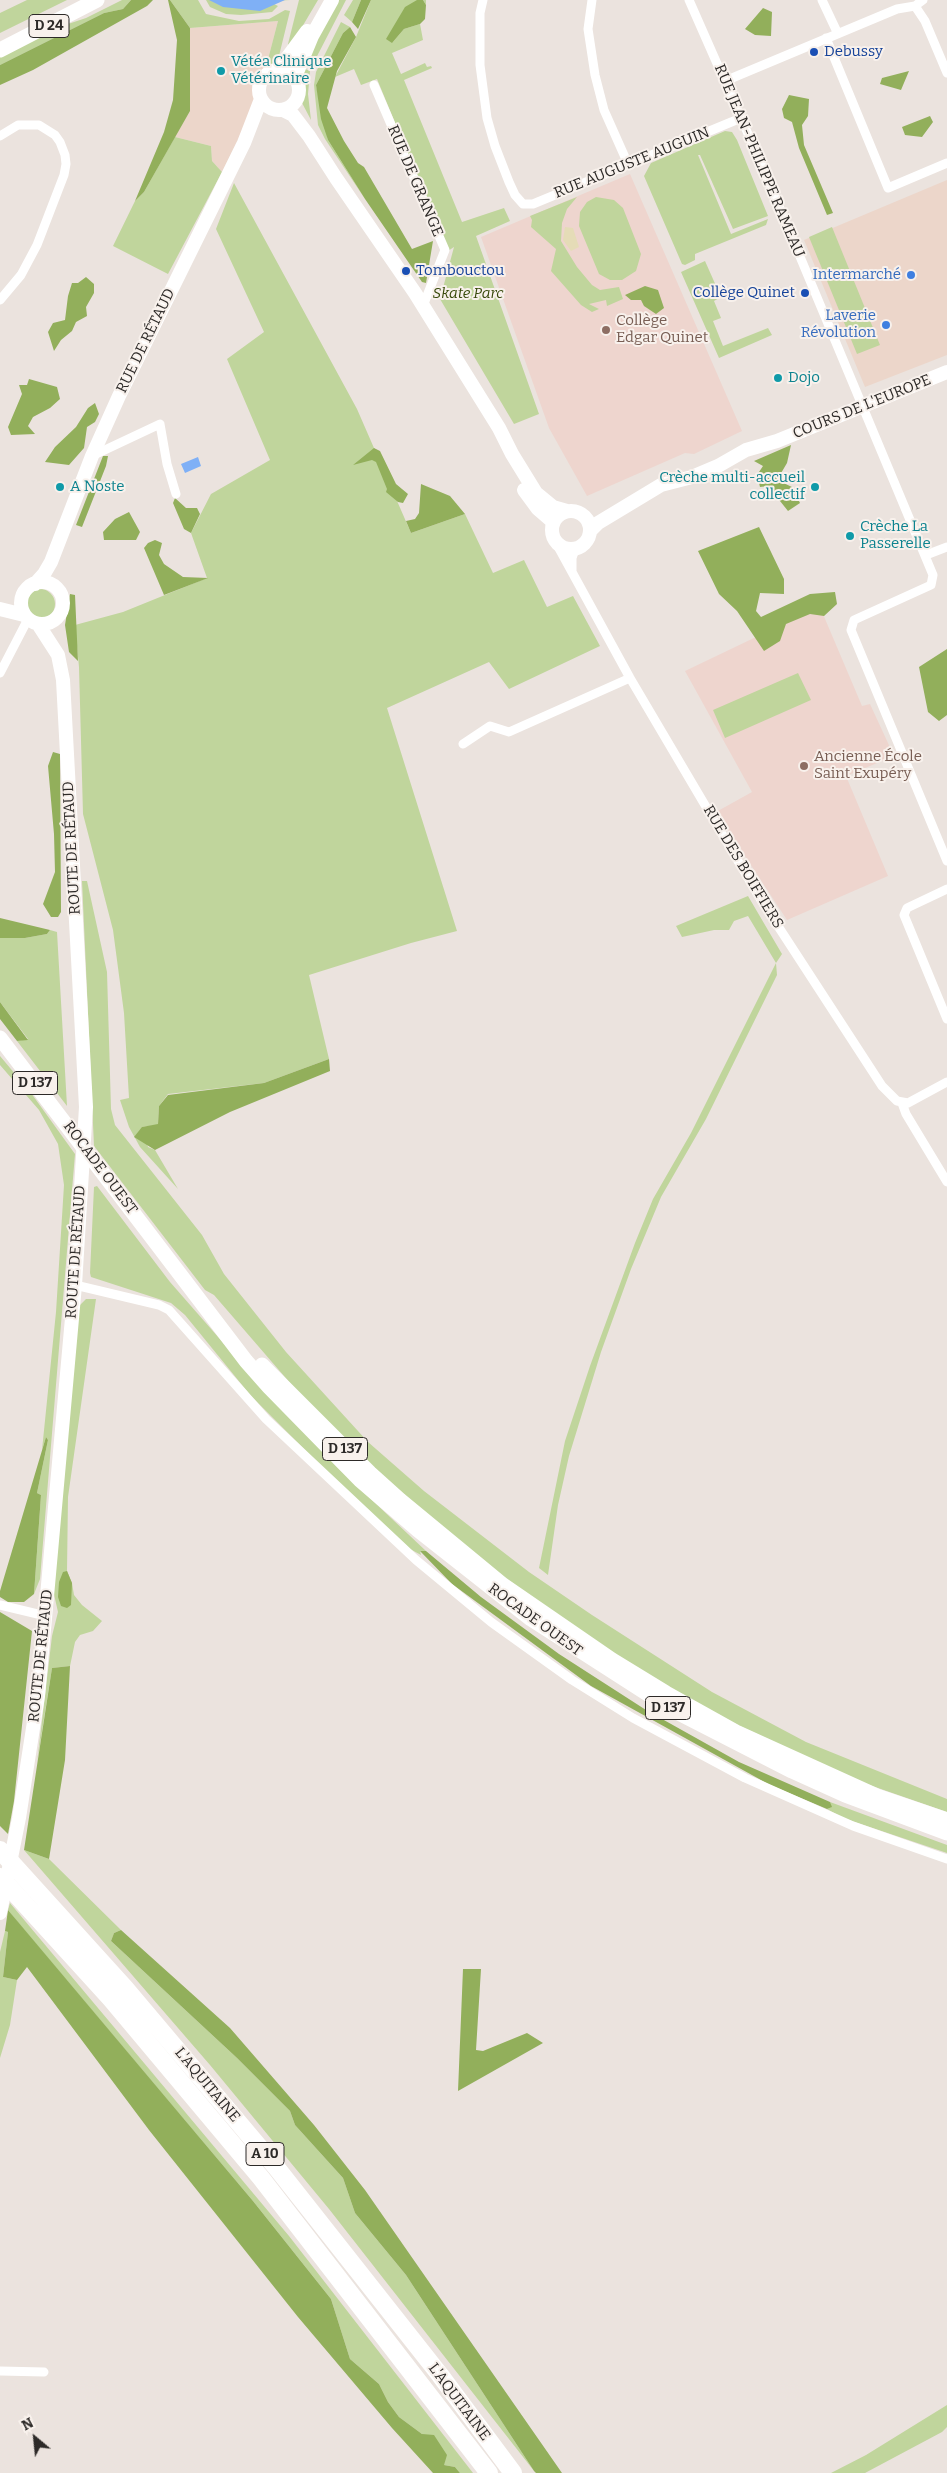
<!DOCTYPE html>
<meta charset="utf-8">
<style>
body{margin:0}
#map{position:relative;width:947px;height:2473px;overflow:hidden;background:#ebe3de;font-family:Bitter,serif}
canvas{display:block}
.north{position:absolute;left:10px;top:2413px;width:50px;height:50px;-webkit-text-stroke:4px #f8f1ec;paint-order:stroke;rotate:332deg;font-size:14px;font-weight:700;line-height:20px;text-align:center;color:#2d2a28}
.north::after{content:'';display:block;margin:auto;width:18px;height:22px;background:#2d2a28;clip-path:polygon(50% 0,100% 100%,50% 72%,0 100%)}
</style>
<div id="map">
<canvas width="947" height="2473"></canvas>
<div class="north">N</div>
</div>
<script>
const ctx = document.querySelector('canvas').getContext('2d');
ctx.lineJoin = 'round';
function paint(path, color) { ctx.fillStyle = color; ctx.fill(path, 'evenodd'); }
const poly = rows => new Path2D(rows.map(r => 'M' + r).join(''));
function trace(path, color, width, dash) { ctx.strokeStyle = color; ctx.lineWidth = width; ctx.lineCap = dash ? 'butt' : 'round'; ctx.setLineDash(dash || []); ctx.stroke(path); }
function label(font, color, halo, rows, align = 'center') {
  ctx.font = font + ' Bitter,serif'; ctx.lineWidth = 4; ctx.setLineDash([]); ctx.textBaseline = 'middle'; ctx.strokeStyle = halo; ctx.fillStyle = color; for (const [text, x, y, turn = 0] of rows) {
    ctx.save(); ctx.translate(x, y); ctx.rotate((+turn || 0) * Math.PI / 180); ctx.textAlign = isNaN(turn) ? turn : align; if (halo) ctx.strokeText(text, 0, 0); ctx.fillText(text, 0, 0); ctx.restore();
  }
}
const commercial = poly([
 [278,21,266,67,256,75,252,86,256,102,222,172,212,161,211,146,175,137,190,111,190,28],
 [947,180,947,355,865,387,804,240]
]);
const education = poly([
 [630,174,742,431,694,454,685,453,587,496,549,428,481,237],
 [817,600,862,706,870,704,894,756,846,776,888,876,787,920,716,812,752,792,685,671,779,626]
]);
const green = poly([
 [27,0,67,0,0,33,0,13],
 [122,0,131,0,123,9,104,13,0,65,0,56,56,28,86,18],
 [170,0,198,0,206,14,239,21,269,19,285,10,290,11,278,60,266,67,278,21,190,28],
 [206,0,290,0,274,1,272,3,278,6,272,12,241,15,226,14,210,7],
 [299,0,318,0,289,49,288,44],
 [336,0,346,0,313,64,309,65,303,62],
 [353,0,361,0,352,22,344,15],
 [371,0,426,0,426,5,423,0,392,43,404,29,420,24,423,40,392,53,401,74,425,63,427,67,431,66,432,68,404,80,462,222,504,208,510,221,476,236,539,414,514,424,440,299,454,247,448,251,377,79,361,85,354,69,335,77,356,37],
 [341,22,350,27,343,33,316,85,328,140,365,199,325,139,318,125,314,85,316,72],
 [301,67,310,71,308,94,311,120,301,101,299,79],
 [725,131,732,132,737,140,768,216,733,229,700,155,698,155,731,234,768,219,766,225,695,254,695,260,685,265,682,264,644,176,651,163],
 [175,137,211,146,212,161,222,172,168,274,113,246,135,201,144,192],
 [234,183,357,409,411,533,465,514,493,573,524,560,547,607,573,596,600,646,509,689,489,662,387,708,457,931,411,943,309,975,329,1059,264,1083,168,1094,159,1106,158,1125,142,1127,148,1147,155,1150,178,1189,140,1147,129,1127,120,1100,129,1098,124,1013,113,930,83,814,79,667,75,625,123,612,207,578,191,533,211,494,270,460,227,359,264,332,216,229],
 [577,197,567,209,562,223,561,241,577,267,592,285,600,290,619,287,623,299,607,306,606,300,589,304,599,309,592,312,581,305,551,271,556,249,531,227,532,220,530,216],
 [596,197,614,200,623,208,641,254,636,271,622,280,610,280,599,274,579,226,580,212,587,202],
 [832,227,880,345,857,354,809,237],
 [705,261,721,297,714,301,721,318,713,321,723,346,768,328,772,335,719,358,681,272],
 '25 604a15 15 0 1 1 30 0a15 15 0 1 1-30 0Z',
 [798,673,811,700,725,738,713,710],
 [82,881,87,881,107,972,111,1109,115,1125,202,1235,224,1274,286,1352,368,1442,424,1491,529,1572,592,1615,712,1692,806,1742,947,1799,947,1812,855,1780,727,1720,634,1668,494,1570,407,1501,316,1413,214,1295,205,1290,94,1146],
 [748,896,782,954,776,963,777,975,706,1119,661,1197,631,1269,601,1352,569,1456,558,1505,548,1575,539,1568,565,1441,590,1366,635,1243,653,1199,691,1133,776,963,748,916,734,921,729,930,714,930,682,937,676,926],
 [50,930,57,932,67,1106,17,1041,28,1039,0,1002,0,938,25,938,47,934],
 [0,1056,31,1093,75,1154,40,1579,34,1594,41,1495,37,1493,48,1440,46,1437,42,1450,56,1312,64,1185,58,1144,39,1110,0,1065],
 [97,1186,170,1282,268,1394,337,1467,426,1551,420,1551,421,1555,410,1549,329,1474,251,1396,185,1315,171,1303,91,1277,90,1273,94,1187],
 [86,1299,96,1299,68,1497,67,1571,72,1583,74,1595,82,1605,102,1621,93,1631,80,1635,75,1642,70,1666,52,1668,37,1763,52,1636,58,1612,53,1590,79,1306],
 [830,1802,947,1845,947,1853,843,1818,827,1809,831,1807],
 [24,1850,49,1859,121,1930,114,1933,111,1941,237,2058,290,2111,295,2125,343,2178,355,2213,406,2275,534,2471,329,2209,210,2065],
 [10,1903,289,2236,473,2473,460,2473,455,2467,444,2465,422,2434,399,2417,388,2402,379,2384,350,2359,331,2299,253,2201,20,1925,8,1910],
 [5,1931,8,1932,3,1977,17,1980,10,2025,0,2058,0,1952],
 [947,2405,947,2427,942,2432,865,2473,831,2473,866,2455]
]);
const forest = poly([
 [131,0,153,0,147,6,33,70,0,85,0,65,104,13,123,9],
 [168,0,170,0,190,28,190,111,144,192,135,201,164,132,173,100,177,40],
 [361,0,371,0,358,29,352,22],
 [417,0,423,0,426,5,425,19,420,24,404,29,392,43,386,39,405,7],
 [763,8,772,12,771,36,755,35,745,29],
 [350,27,356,37,337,71,327,108,344,141,358,163,364,167,412,249,433,241,426,283,422,282,365,199,328,140,321,119,316,85,343,33],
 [909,71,901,90,880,84,882,78],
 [789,95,809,99,808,116,802,125,804,145,833,213,827,215,799,148,792,122,784,118,782,109],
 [930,116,933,122,922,137,905,135,902,127],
 [86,277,94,284,94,293,86,307,87,316,76,322,72,331,61,340,54,351,48,332,53,323,65,320,68,296,72,283,78,283],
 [645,286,658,290,664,308,656,314,644,306,641,300,631,300,625,295],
 [29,379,57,387,60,399,50,408,33,417,28,426,35,434,11,435,8,427,22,394,19,385,27,385],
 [95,403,99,414,95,422,87,427,84,448,69,465,45,462,55,447,76,427,88,408],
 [791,445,787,463,777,480,792,487,800,503,788,511,768,486,760,487,757,475,763,466,754,461],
 [374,448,380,451,396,484,408,494,403,503,398,502,386,492,387,489,376,462,372,460,353,465],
 [103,456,108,456,106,466,82,527,76,525],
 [421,484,450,496,465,514,411,533,406,521,415,519,419,513],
 [175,498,186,508,197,508,200,514,191,533,184,529,173,503],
 [129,512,140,532,136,540,104,540,103,532,115,519],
 [759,527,784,579,784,594,760,593,756,611,761,617,810,594,835,592,837,604,824,616,810,614,786,624,780,641,764,651,737,611,719,594,698,551],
 [155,540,162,543,159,555,164,564,183,577,208,578,164,595,144,548,148,543],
 [70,594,75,595,78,661,69,652,65,625],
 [947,649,947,715,939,721,928,712,919,667],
 [53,752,60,754,61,912,58,917,51,917,43,904,55,872,54,834,48,766],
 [0,918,50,930,47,934,25,938,0,938],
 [0,1002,28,1040,17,1041,0,1019],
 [329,1059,330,1071,230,1112,155,1150,134,1137,142,1127,158,1124,159,1106,168,1095,264,1083],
 [46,1437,48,1440,37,1493,41,1495,34,1594,24,1602,8,1602,0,1597,0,1591],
 [420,1551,426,1551,481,1597,559,1654,646,1710,739,1762,830,1802,832,1807,827,1809,770,1785,591,1686,452,1584],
 [67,1571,72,1583,71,1605,67,1608,61,1606,58,1597,59,1582,63,1572],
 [0,1612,32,1631,14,1801,8,1834,0,1826],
 [70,1666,65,1760,49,1859,24,1850,52,1668],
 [8,1910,253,2201,331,2299,350,2359,379,2384,388,2402,399,2417,422,2434,434,2435,447,2455,444,2465,455,2467,460,2473,433,2473,392,2428,298,2317,149,2130,27,1967,17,1980,3,1977,8,1932,5,1931],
 [121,1930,230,2028,314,2125,365,2190,562,2473,536,2473,534,2471,406,2275,355,2213,343,2178,295,2125,290,2111,237,2058,111,1941,114,1933],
 [463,1969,481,1969,476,2050,483,2051,527,2033,543,2043,458,2091]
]);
const sand = poly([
 [565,227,573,228,579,247,571,251,563,240]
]);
const water = poly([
 [209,0,285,0,260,11,223,7],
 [198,457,201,466,185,473,181,464]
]);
const street = poly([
 [483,0,480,13,480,65,487,118,495,146,509,182,515,195,523,204,533,204,741,118],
 [592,0,588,29,595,75,604,110,628,164],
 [689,0,763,168,933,575,931,585,854,620,851,630,947,861],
 [822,0,838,34],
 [915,6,925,21,947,73],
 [915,6,923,0],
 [826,38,888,188,947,163],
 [725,81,897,9,915,6],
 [374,85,445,250,423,306],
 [0,136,18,125,39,125,55,135,60,142,65,155,66,164,64,175,37,245,21,275,0,300],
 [92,456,160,424,167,464,176,494],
 [555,541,630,678,761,900,882,1086,897,1101,908,1103,947,1082],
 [926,555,947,547],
 [572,571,572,558,575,549],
 [0,673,28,619],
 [463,744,490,726,509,732,630,678],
 [947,889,907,908,904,915,947,1019],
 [902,1103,906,1114,947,1182],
 [75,1285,159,1305,169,1310,266,1419,416,1560,491,1622,572,1680,633,1718,745,1778,853,1826,947,1859],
 [0,1605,46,1616],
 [0,2371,44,2372]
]);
const secondary = poly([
 [279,69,307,31],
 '259 90a20 20 0 1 1 40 0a20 20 0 1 1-40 0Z',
 [295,77,312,36,332,0],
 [283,110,293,115,309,136,336,178,415,293,499,428,512,454,536,493,553,507,567,511],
 [524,490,538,509,553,522],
 '552 530a19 19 0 1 1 38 0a19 19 0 1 1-38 0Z',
 [590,531,598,523,661,485,692,477,718,466,746,450,777,441,947,372],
 '21 603a21 21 0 1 1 42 0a21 21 0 1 1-42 0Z',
 [35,584,44,574,51,562,92,456,119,396,244,143,261,99],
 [0,609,24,615],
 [0,1913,19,1818,38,1696,75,1285,86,1107,63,680,58,655,38,624]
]);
const primary = poly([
 [0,50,97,0],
 [0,1038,246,1361,269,1387,360,1480,418,1530,531,1619,671,1709,792,1771,845,1795,947,1833],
 [262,1365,370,1473,400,1500,503,1585,612,1660,666,1693,736,1732,877,1796,947,1820]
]);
const highway = poly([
 [0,1850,125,1988,276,2167,440,2375,513,2473],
 [0,1877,111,1999,261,2178,489,2473]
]);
const markers = [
 [814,52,5,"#1a4fb4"],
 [221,71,5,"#0f9aa8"],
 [406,271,5,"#1a4fb4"],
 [911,275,5,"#3f7fe0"],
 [805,293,5,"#1a4fb4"],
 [886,325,5,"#3f7fe0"],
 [606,330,5,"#8d6e63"],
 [778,378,5,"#0f9aa8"],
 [60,487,5,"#0f9aa8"],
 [815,487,5,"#0f9aa8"],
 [850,536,5,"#0f9aa8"],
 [804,766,5,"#8d6e63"]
];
const shields = [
 [49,26,40],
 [35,1083,45],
 [345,1449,45],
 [668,1708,45],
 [265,2154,38]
];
const shieldNames = [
 ["D 24",49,26],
 ["D 137",35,1083],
 ["D 137",345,1449],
 ["D 137",668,1708],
 ["A 10",265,2154]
];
const transitNames = [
 ["Debussy",824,52],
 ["Tombouctou",416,271],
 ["Collège Quinet",795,293,"right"]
];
const cultureNames = [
 ["Vétéa Clinique",231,62],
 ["Vétérinaire",231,79],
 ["Dojo",788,378],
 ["Crèche multi-accueil",805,478,"right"],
 ["collectif",805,495,"right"],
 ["A Noste",70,487],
 ["Crèche La",860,527],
 ["Passerelle",860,544]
];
const streetNames = [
 ["RUE JEAN-PHILIPPE RAMEAU",759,161,67],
 ["RUE AUGUSTE AUGUIN",632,163,-22],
 ["RUE DE GRANGE",415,181,67],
 ["RUE DE RÉTAUD",146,341,-64],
 ["COURS DE L'EUROPE",862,407,-22],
 ["ROUTE DE RÉTAUD",72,848,-93],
 ["RUE DES BOIFFIERS",743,867,59],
 ["ROCADE OUEST",100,1168,53],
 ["ROUTE DE RÉTAUD",76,1252,-86],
 ["ROCADE OUEST",535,1620,36],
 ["ROUTE DE RÉTAUD",41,1656,-84],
 ["L'AQUITAINE",207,2085,50],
 ["L'AQUITAINE",459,2402,53]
];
const shopNames = [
 ["Intermarché",901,275],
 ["Laverie",876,316],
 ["Révolution",876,333]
];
const parkNames = [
 ["Skate Parc",468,294]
];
const educationNames = [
 ["Collège",616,321],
 ["Edgar Quinet",616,338],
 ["Ancienne École",814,757],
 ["Saint Exupéry",814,774]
];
paint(commercial, '#ecd6ca');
paint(education, '#eed5ce');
paint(green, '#c0d59c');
paint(forest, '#92af5b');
paint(sand, '#e5dcb7');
paint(water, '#7fb0f6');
trace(street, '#fff', 9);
trace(secondary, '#fff', 14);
trace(primary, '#fff', 15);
trace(highway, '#fff', 18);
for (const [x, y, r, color] of markers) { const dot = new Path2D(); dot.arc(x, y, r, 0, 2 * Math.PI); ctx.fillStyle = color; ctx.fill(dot); trace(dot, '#f8f1ec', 2); }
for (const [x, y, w] of shields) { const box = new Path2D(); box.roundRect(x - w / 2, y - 11.5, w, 23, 4); ctx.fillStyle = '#f8f1ec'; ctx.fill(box); trace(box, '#2d2a28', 1); }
label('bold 14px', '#2d2a28', null, shieldNames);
label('15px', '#164399', '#f8f1ec', transitNames, 'left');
label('15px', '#0d838f', '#f8f1ec', cultureNames, 'left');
label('15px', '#2d2a28', '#f8f1ec', streetNames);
label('15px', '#366cbe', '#f8f1ec', shopNames, 'right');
label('italic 15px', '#37490a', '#f8f1ec', parkNames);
label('15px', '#785e54', '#f8f1ec', educationNames, 'left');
</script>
